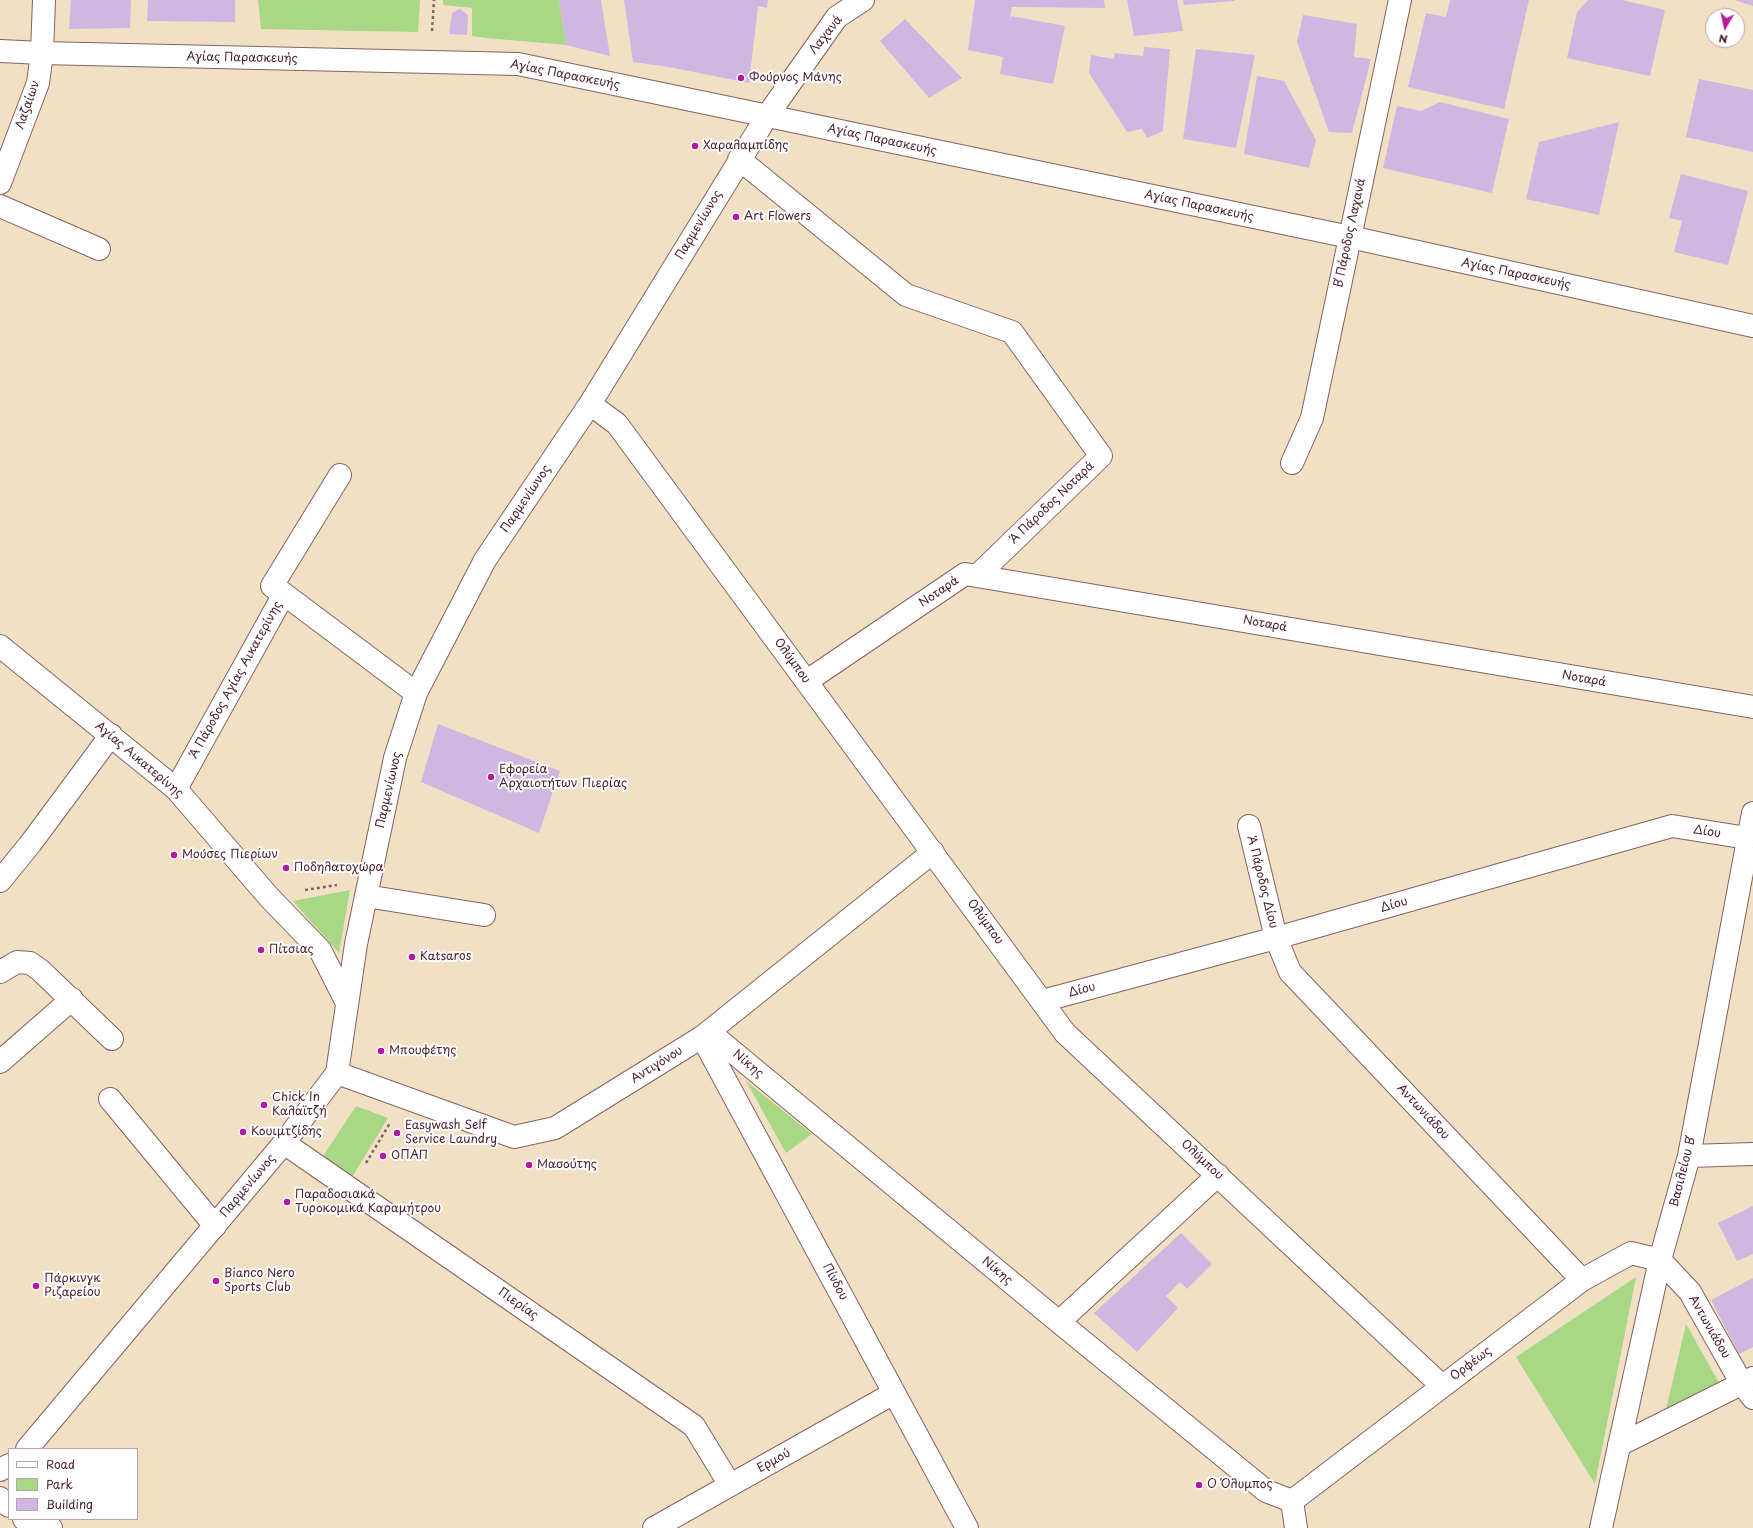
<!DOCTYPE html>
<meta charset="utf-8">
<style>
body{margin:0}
#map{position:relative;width:1753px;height:1528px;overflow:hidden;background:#f2e0c4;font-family:"Playpen Sans",sans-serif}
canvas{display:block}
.legend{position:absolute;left:8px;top:1448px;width:130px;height:72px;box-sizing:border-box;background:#fff;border:1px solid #b7a5aa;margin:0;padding:5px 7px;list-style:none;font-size:12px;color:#4a1f2b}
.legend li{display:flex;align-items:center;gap:8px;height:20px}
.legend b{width:20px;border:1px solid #b7a5aa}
.north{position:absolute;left:1705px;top:8px;width:40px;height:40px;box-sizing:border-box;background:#fff;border:1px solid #b7a5aa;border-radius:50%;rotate:189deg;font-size:11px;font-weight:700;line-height:16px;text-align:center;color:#4a1f2b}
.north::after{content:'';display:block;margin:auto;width:14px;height:18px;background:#b5179e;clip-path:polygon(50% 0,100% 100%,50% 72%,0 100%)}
</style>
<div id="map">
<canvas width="1753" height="1528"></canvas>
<ul class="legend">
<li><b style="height:5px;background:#fff"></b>Road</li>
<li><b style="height:11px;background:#a8d785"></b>Park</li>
<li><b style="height:11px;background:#cfb7e1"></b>Building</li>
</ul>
<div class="north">N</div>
</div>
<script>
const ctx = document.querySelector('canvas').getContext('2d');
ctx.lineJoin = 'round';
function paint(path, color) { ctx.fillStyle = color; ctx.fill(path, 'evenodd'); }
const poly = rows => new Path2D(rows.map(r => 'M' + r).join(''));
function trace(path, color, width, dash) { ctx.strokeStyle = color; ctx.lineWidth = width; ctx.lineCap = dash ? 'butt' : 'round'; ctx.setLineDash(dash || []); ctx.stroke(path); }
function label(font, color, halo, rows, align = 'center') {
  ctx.font = font + ' "Playpen Sans",sans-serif'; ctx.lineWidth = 4; ctx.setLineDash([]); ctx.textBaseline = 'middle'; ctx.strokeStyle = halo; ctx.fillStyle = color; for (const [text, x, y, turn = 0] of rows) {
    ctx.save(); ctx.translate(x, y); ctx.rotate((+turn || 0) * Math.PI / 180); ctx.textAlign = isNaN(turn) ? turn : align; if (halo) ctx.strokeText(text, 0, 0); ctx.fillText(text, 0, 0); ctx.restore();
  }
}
const green = poly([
 [258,0,420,0,418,32,261,29],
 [443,0,559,0,566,45,486,38,472,36,472,8,443,5],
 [350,890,339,953,293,901],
 [746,1081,812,1134,786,1153],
 [356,1106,388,1118,351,1179,322,1158],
 [1636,1277,1595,1484,1516,1357],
 [1686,1324,1722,1388,1665,1414]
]);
const building = poly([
 [71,0,131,0,130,28,69,29],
 [148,0,235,0,235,22,147,21],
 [559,0,601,0,610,56,566,45],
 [624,0,768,0,767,8,758,6,749,83,669,67,633,62],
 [975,0,1104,0,1105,8,1012,7,1009,22,1011,16,1065,26,1053,84,1000,74,1003,57,968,50],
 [1127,0,1177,0,1183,31,1134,36],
 [1183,0,1234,0,1235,1,1184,5],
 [1450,0,1529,0,1504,109,1408,87,1426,13,1446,17],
 [1588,0,1622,0,1665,10,1650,76,1567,58,1577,12],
 [1734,0,1753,0,1753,6],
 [460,9,468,15,467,35,449,34,452,13],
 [1303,15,1357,24,1354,57,1371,59,1352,133,1329,132,1297,42],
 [905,19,962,78,929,98,880,41],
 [1144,47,1170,49,1163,131,1147,138,1142,129,1127,132,1089,73,1091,55,1114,59,1115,53,1143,56],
 [1196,49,1255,55,1236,148,1183,139],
 [1257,76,1284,81,1316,140,1309,168,1244,154],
 [1699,79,1753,90,1753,152,1686,137],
 [1440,102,1509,119,1492,193,1383,168,1397,106,1421,111],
 [1619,122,1599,215,1526,199,1539,142],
 [1681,174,1748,191,1728,265,1674,252,1682,221,1669,218],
 [438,724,560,771,539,833,421,782],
 [1753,1206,1753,1254,1737,1261,1718,1223],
 [1181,1233,1212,1264,1187,1289,1180,1282,1166,1296,1178,1308,1137,1352,1094,1313],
 [1753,1278,1753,1347,1739,1354,1711,1300]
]);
const path = poly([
 [432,31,434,0],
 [305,890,337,885],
 [366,1163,390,1123]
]);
const minor = poly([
 [739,159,906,295,1012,332,1101,456,977,576],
 [0,183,38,83,42,53,44,0],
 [0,206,99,249],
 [590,404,617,424,1065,1033,1442,1386],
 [1292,463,1312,418,1400,0],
 [284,594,416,693],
 [0,646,176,789,268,896,320,950,347,1003],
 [807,681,965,574,1753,707],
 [176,789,284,594,272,586,340,475],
 [1249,826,1276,938,1290,972,1582,1280],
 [0,881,31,843,111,735],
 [366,896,484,915],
 [0,972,17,962,30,963,40,970,112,1039],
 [1042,1001,1276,938,1672,826,1747,838],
 [709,1032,1059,1322,1266,1491,1292,1501],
 [702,1037,967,1528],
 [0,1062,72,999],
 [337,1073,514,1137,555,1128,702,1037,933,852],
 [110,1099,215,1226],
 [284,1143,694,1426,730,1485],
 [1689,1156,1753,1154],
 [1660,1260,1690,1292,1742,1384,1753,1398],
 [1059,1322,1218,1175],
 [1619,1445,1753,1378],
 [27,1449,284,1143,337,1073,356,944,395,758,416,693,485,560,590,404,767,116,837,17,863,0],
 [0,1470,9,1465],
 [0,1498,9,1506],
 [1292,1501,1582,1280,1631,1253,1660,1260],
 [1292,1501,1296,1528],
 [24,1519,51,1528],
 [654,1528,894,1393],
 [1601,1528,1660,1260,1689,1156,1753,813]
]);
const major = poly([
 [0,51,42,53,518,64,1350,237,1753,326]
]);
const markers = [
 [741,78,4,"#b5179e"],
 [695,146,4,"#b5179e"],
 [736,217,4,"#b5179e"],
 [491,777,4,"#b5179e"],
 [174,855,4,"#b5179e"],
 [286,868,4,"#b5179e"],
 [261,950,4,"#b5179e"],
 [412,957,4,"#b5179e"],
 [381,1051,4,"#b5179e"],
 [264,1105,4,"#b5179e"],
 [243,1132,4,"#b5179e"],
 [397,1133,4,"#b5179e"],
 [383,1156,4,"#b5179e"],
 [529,1165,4,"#b5179e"],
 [287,1202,4,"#b5179e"],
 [216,1281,4,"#b5179e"],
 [36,1286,4,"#b5179e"],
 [1199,1485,4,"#b5179e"]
];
const streetNames = [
 ["Λαχανά",826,35,-52],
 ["Αγίας Παρασκευής",242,58,1],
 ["Αγίας Παρασκευής",565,75,11],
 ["Λαζαίων",28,105,-71],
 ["Αγίας Παρασκευής",882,140,12],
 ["Αγίας Παρασκευής",1199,206,12],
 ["Παρμενίωνος",699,225,-59],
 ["Β΄ Πάροδος Λαχανά",1350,233,-78],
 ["Αγίας Παρασκευής",1516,274,12],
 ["Παρμενίωνος",526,499,-56],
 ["Α΄ Πάροδος Νοταρά",1052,503,-44],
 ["Νοταρά",939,592,-34],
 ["Νοταρά",1265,624,10],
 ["Ολύμπου",792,661,54],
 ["Νοταρά",1584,679,10],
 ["Α΄ Πάροδος Αγίας Αικατερίνης",236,680,-61],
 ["Αγίας Αικατερίνης",139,760,40],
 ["Παρμενίωνος",389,790,-77],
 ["Δίου",1707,832,9],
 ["Α΄ Πάροδος Δίου",1262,882,76],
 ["Δίου",1394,905,-16],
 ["Ολύμπου",985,922,54],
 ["Δίου",1082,990,-15],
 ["Νίκης",748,1064,40],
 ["Αντιγόνου",657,1065,-32],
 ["Αντωνιάδου",1423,1112,47],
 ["Ολύμπου",1202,1160,43],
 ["Βασιλείου Β΄",1683,1172,-76],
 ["Παρμενίωνος",248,1186,-50],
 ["Νίκης",997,1271,40],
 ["Πίνδου",835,1282,62],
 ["Πιερίας",518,1304,35],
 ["Αντωνιάδου",1709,1327,60],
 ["Ορφέως",1471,1364,-37],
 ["Ερμού",774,1461,-29]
];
const poiNames = [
 ["Φούρνος Μάνης",749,78],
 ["Χαραλαμπίδης",703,146],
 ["Art Flowers",744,217],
 ["Εφορεία",499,770],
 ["Αρχαιοτήτων Πιερίας",499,784],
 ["Μούσες Πιερίων",182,855],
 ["Ποδηλατοχώρα",294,868],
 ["Πίτσιας",269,950],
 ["Katsaros",420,957],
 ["Μπουφέτης",389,1051],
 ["Chick In",272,1098],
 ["Καλαϊτζή",272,1112],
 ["Easywash Self",405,1126],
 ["Service Laundry",405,1140],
 ["Κουιμτζίδης",251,1132],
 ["ΟΠΑΠ",391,1156],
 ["Μασούτης",537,1165],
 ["Παραδοσιακά",295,1195],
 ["Τυροκομικά Καραμήτρου",295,1209],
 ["Bianco Nero",224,1274],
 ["Sports Club",224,1288],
 ["Πάρκινγκ",44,1279],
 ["Ριζαρείου",44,1293],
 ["Ο Όλυμπος",1207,1485]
];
paint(green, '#a8d785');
paint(building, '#cfb7e1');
trace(minor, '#856361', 24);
trace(major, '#856361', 24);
trace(path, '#856361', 2.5, [3, 3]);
trace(minor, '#fff', 22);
trace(major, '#fff', 22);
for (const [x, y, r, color] of markers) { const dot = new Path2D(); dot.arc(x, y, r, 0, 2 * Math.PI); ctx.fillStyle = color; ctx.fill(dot); trace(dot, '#fff', 1.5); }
label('12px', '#4a1f2b', '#fff', streetNames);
label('12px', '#4a1f2b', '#fff', poiNames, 'left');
</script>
